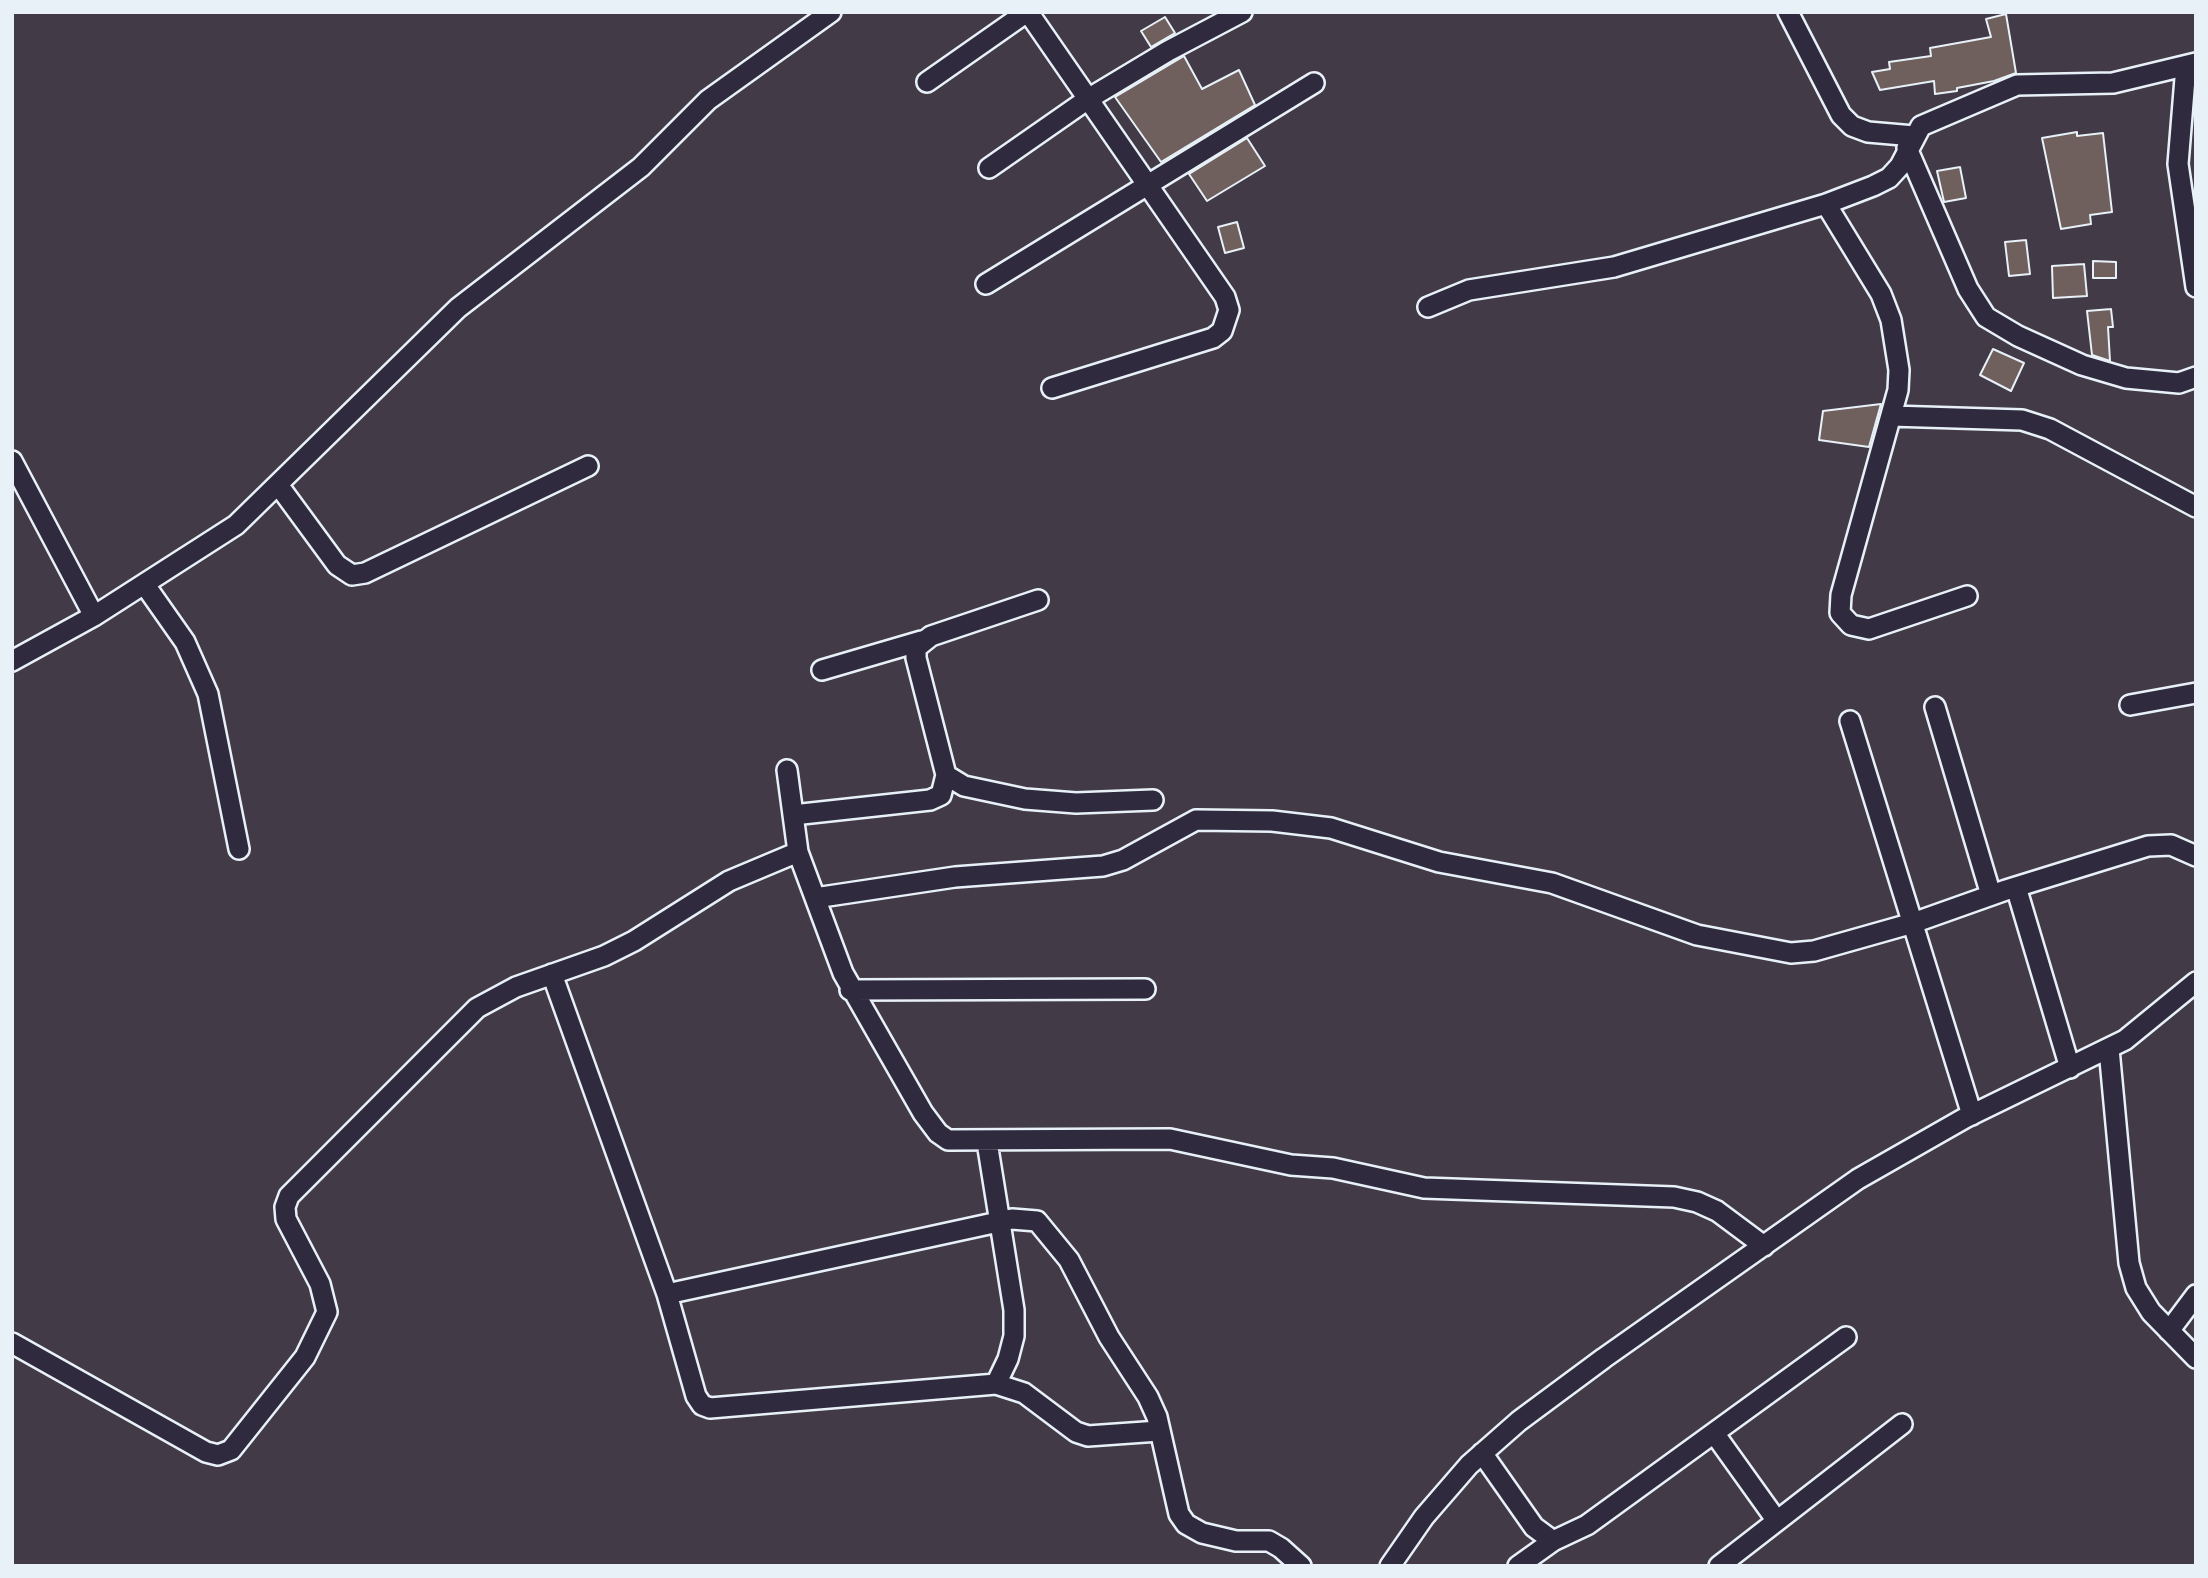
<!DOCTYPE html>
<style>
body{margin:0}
#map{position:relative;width:2208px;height:1578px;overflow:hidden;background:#423a47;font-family:Pangolin,sans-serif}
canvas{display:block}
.frame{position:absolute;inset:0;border:14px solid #e8f1f8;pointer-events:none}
</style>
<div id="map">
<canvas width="2208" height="1578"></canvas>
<div class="frame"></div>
</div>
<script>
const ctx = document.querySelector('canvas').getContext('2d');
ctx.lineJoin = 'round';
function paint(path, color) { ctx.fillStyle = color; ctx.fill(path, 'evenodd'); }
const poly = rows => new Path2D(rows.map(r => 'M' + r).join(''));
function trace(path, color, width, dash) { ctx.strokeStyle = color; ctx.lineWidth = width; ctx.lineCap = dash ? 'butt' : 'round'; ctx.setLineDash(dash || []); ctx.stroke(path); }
const building = poly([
 [2006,14,2016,73,1994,81,1957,88,1957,91,1935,94,1934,81,1880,90,1872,72,1890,69,1889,62,1931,56,1930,48,1991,37,1986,19,2006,14],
 [1165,17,1175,33,1151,47,1141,31,1165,17],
 [1184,56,1202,89,1239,70,1255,105,1161,162,1115,97,1184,56],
 [2077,132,2077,136,2103,133,2112,212,2090,215,2091,224,2061,229,2042,138,2077,132],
 [1247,138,1265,166,1207,201,1189,174,1247,138],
 [1960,167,1966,198,1944,202,1937,171,1960,167],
 [1237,222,1244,248,1225,253,1218,227,1237,222],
 [2026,240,2030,274,2009,276,2005,242,2026,240],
 [2093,261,2116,262,2116,278,2093,278,2093,261],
 [2084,264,2087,296,2053,298,2052,266,2084,264],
 [2111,309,2113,327,2108,327,2110,361,2092,355,2087,311,2111,309],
 [1993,349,2024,363,2011,391,1980,375,1993,349],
 [1881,404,1869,447,1819,440,1823,411,1881,404]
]);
const street = poly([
 [1028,12,1225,297,1229,310,1222,331,1213,338,1052,388],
 [1788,12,1841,115,1852,126,1868,132,1914,136],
 [2186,66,2178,164,2196,287],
 [927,82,1027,12],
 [1907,148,1968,289,1986,317,2018,336,2082,365,2126,378,2179,383,2196,377],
 [989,168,1088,99,1168,51,1242,12],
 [1826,204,1881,294,1891,320,1899,370,1898,390,1841,595,1840,613,1851,625,1869,629,1967,596],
 [986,284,1314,83],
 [1428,307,1469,290,1614,267,1826,204,1873,186,1889,178,1900,166,1921,126,2017,85,2113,83,2196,63],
 [1891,416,2022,420,2050,429,2196,507],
 [12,461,94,616],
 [279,486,337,565,352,575,365,573,588,466],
 [145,585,185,642,208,694,239,849],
 [12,661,94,616,236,525,458,308,641,167,708,100,831,12],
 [822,670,921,641],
 [2130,705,2196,693],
 [1935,707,1991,895],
 [1850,721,1972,1115],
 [787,770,798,852,843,973,923,1113,938,1133,948,1140,1170,1139,1291,1165,1333,1168,1424,1188,1674,1197,1697,1202,1717,1211,1764,1246],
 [946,775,964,786,1025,799,1076,803,1153,800],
 [793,815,930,800,941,795,946,775,916,658,916,648,931,636,1038,600],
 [2016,887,2070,1068],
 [815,898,955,877,1103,866,1123,860,1196,820,1272,821,1331,828,1439,862,1552,883,1697,935,1791,953,1814,951,1913,923,2006,890,2148,846,2171,845,2196,856],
 [552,974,667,1294,696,1396,702,1405,710,1408,996,1384,1024,1393,1076,1432,1088,1436,1159,1431],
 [850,990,1145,989],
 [2109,1049,2129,1263,2136,1288,2151,1312,2196,1358],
 [987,1142,1014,1310,1014,1336,1008,1359,996,1384],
 [667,1294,1012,1219,1037,1221,1069,1260,1109,1337,1148,1397,1157,1417,1179,1514,1186,1524,1202,1533,1236,1541,1269,1541,1281,1548,1301,1566],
 [2169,1331,2196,1295],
 [12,1343,206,1452,218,1455,231,1450,305,1357,327,1312,320,1284,286,1219,285,1207,289,1196,477,1008,516,987,604,956,634,941,729,881,798,852],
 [1714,1433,1777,1521],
 [1482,1453,1534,1527,1553,1541,1587,1525,1846,1337],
 [1390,1566,1424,1517,1469,1465,1519,1421,1604,1358,1858,1179,1965,1118,2125,1040,2196,982],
 [1518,1566,1553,1541],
 [1719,1566,1902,1424]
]);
paint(building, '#6f605d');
trace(building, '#e8f1f8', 2);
trace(street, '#e8f1f8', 24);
trace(street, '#2f2a3d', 19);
</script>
